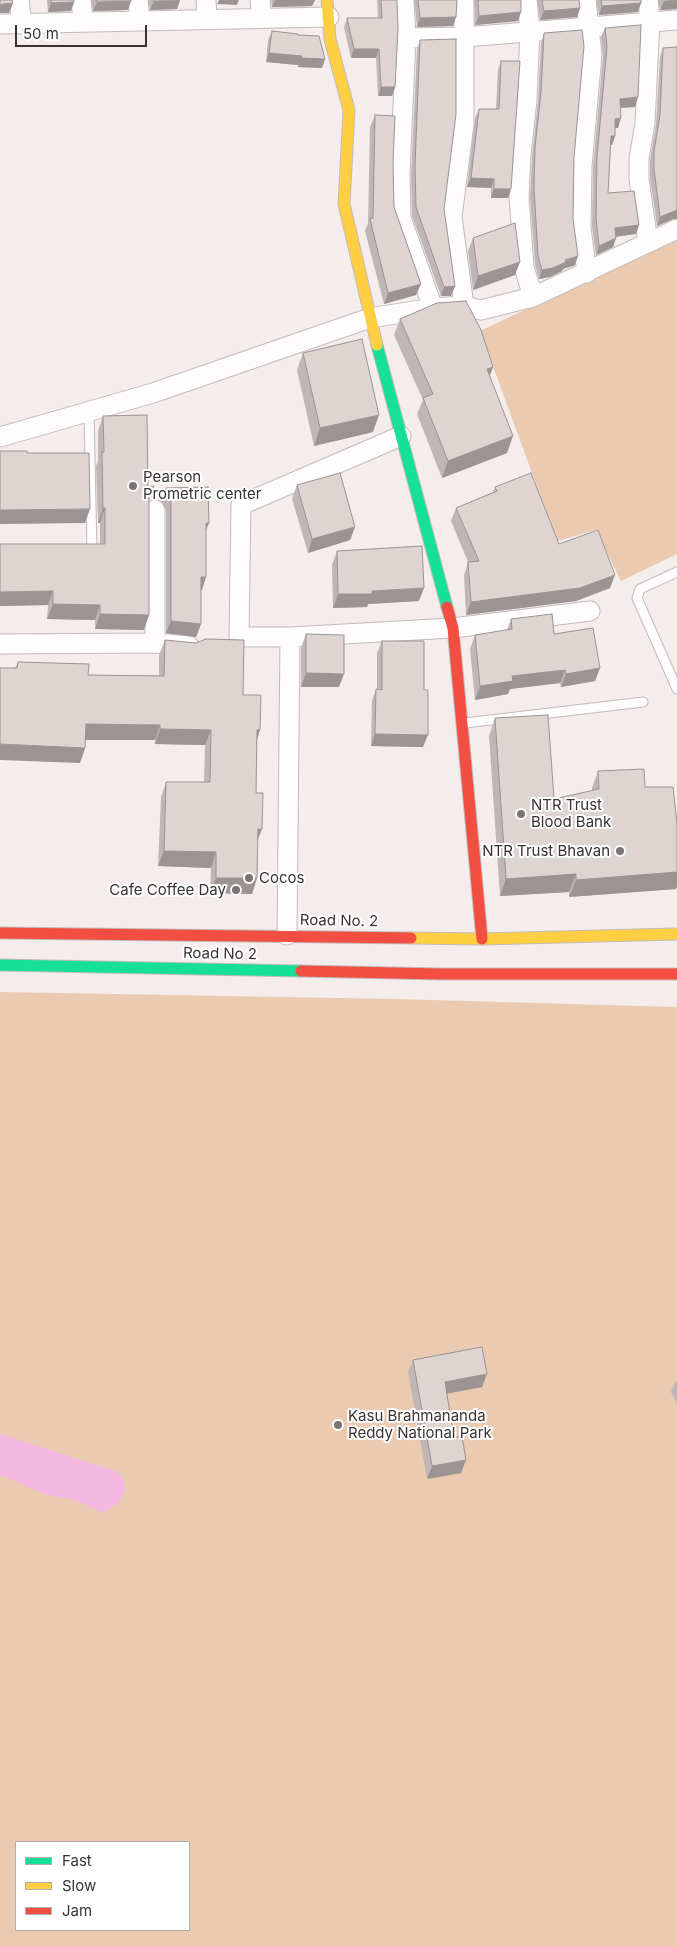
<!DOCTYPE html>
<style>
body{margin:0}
#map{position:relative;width:677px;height:1946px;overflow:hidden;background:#f5ecec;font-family:Inter,sans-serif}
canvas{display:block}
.legend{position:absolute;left:15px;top:1841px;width:175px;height:90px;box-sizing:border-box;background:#fff;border:1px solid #b0adad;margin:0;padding:6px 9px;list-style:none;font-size:15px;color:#393333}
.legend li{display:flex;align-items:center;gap:10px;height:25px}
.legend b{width:25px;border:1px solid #b0adad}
.scale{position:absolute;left:15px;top:25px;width:132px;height:22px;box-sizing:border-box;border:2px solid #393333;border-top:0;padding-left:6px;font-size:15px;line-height:18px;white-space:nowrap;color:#393333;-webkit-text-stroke:4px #fff;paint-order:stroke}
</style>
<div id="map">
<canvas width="677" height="1946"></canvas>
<ul class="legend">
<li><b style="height:6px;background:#16e098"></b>Fast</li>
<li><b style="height:6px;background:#ffcf43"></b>Slow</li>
<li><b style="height:6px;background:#f24e42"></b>Jam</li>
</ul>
<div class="scale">50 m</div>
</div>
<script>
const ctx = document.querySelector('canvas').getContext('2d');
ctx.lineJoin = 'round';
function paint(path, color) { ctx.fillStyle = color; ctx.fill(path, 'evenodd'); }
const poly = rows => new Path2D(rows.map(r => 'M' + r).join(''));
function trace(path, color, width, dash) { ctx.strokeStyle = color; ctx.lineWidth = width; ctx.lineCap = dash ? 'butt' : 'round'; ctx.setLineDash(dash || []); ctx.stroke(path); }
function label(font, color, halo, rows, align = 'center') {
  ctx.font = font + ' Inter,sans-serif'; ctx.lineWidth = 4; ctx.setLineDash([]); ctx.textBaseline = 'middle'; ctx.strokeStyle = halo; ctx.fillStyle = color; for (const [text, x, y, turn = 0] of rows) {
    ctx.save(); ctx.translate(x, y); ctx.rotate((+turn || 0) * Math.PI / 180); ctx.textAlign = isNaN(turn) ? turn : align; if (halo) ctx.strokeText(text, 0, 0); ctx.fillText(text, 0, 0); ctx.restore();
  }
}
const green = poly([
 [677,238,677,554,621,581,596,530,557,541,480,331],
 [0,992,396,999,677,1007,677,1946,0,1946],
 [16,1842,189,1842,189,1930,16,1930]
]);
const water = poly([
 [0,1434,115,1471,123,1478,125,1490,120,1501,103,1513,77,1501,45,1494,0,1475]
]);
const lane = poly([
 [87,551,92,551,89,411],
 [677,572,640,589,637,598,677,689],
 [465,723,643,702]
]);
const street = poly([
 [19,0,22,24],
 [81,0,83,22],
 [138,0,140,21],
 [206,0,207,19],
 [260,0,262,18],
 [404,0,406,38,400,174,401,218,433,308],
 [527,0,530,30,527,100,521,155,519,197,524,267,533,297],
 [586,0,592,55,582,166,581,228,587,273],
 [0,24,329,17],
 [406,38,465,37,677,20],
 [648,242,639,179,639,159,645,123,650,21,648,0],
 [464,306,452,217,464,124,464,0],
 [401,436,241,505,239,637,290,637,453,628,590,611],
 [0,437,153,393,370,318,433,308,464,306,481,310,533,297,677,229],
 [155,510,155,643],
 [0,644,155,643,189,646],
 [287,935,290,637]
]);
const fast = poly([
 [377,345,447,607],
 [0,965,301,971]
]);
const slow = poly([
 [327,0,330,39,349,110,344,204,377,345],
 [411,938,482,939,677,934]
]);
const jam = poly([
 [447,607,453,628,482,939],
 [0,933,411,938],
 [301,971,440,974,677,974]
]);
const wall = poly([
 [47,0,74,0,74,2,71,11,48,12],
 [91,0,131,0,128,10,93,11],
 [148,0,180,0,177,9,150,10],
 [271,0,315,0,312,6,272,7],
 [377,0,397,0,395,87,392,96,378,96,376,58,351,58,344,27,347,18,378,18],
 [414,0,457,0,456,17,453,26,417,27],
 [474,0,521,0,518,21,475,25],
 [537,0,579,0,580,8,577,17,540,20],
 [596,0,641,0,638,12,599,15],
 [658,0,677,0,677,9,660,10],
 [605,28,638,97,635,107,620,108,618,128,615,128,615,136,612,145,611,145,608,193,639,225,636,234,616,237,613,247,596,255,592,227,593,167,603,56,601,37],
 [272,31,298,35,325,59,322,68,298,67,298,65,266,62,268,40],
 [544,33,574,157,573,219,575,265,563,269,562,271,550,277,539,279,535,265,530,197,532,156,538,101,541,42],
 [420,40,455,286,451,296,441,296,412,216,411,174,417,49],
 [677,47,677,219,673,219,657,226,650,178,650,160,656,124,660,57,663,48],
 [501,61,511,189,508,198,491,198,491,188,467,187,475,118,479,109,496,109,498,70],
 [375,115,393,163,394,207,416,295,384,304,365,231,368,223,370,127],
 [473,238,515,275,473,290,468,251],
 [400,319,493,367,490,375,507,453,442,478,417,414,423,400,394,335],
 [303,353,373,432,314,446,297,370],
 [103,416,148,487,149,500,144,630,95,629,95,620,47,619,48,605,0,606,0,544,100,544,100,523,98,523,96,466,98,461,98,431],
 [297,485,355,527,350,540,308,553,292,499],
 [495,487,559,544,610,588,576,601,466,615,464,575,468,562,451,521,456,508,493,492],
 [166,488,206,531,202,590,201,590,201,624,196,637,166,633,166,510,161,501],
 [337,551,419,601,368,604,367,607,333,608,332,565],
 [511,619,554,634,600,668,595,681,561,687,560,683,510,689,508,694,475,700,470,649,475,635,507,630],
 [306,634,339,687,301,687,301,648],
 [165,640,243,695,260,730,257,740,256,793,258,841,257,878,252,894,210,893,211,868,158,866,161,797,166,782,204,782,205,745,155,744,155,740,85,740,85,748,80,763,15,668,18,662,88,675,159,676,159,655],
 [382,641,423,747,371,746,372,701,376,689,377,689,377,653],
 [495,718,554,799,592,791,592,788,598,771,645,787,677,824,677,886,676,889,569,897,569,892,500,896,489,736],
 [413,1360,482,1387,447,1393,454,1438,466,1460,461,1473,427,1479,408,1372],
 [677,1381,677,1404,671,1392,675,1382]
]);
const shadedWall = poly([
 [180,0,177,9,150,10,154,1],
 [219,0,239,0,237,5,217,4],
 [275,0,315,0,312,6,272,7],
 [677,0,677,9,660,10,664,1],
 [131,1,128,10,93,11,97,2],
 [74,2,71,11,48,12,51,3],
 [13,3,9,13,0,13,0,5,3,4],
 [641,3,638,12,599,15,602,6],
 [580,8,577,17,540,20,544,11],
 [521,12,518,21,475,25,479,16],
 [456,17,453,26,417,27,420,18],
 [354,49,379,49,376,58,351,58],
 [269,53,302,56,298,65,266,62],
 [301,58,325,59,322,68,298,67],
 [381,87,395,87,392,96,378,96],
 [638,97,635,107,617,108,620,99],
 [621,118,618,128,611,128,615,119],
 [611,136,615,136,612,145,608,145],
 [471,178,494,179,491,188,467,187],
 [494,189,511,189,508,198,491,198],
 [676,210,677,210,677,219,673,219,657,226,660,217],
 [639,225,636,234,612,237,615,228],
 [616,238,613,247,596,255,599,246],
 [578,256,575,265,563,269,562,271,550,277,539,279,542,270],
 [520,262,515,275,473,290,478,276],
 [421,284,416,295,384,304,388,293],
 [455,286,451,296,441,296,444,287],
 [493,367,487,383,487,369],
 [379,415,373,432,314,446,320,428],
 [513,436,507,453,442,478,448,461],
 [103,508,105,508,100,523,98,523],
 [90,509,85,523,0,524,0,510],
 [206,523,209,523,204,535],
 [355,527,350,540,308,553,312,539],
 [615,575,610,588,576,601,466,615,471,602],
 [201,577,206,577,202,590,196,590],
 [424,588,419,601,368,604,367,607,333,608,338,594,372,591],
 [53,591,48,605,0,606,0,592],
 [53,604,100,605,95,620,47,619],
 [100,614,149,615,144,630,95,629],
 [171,621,201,624,196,637,166,633],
 [600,668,595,681,561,687,566,674],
 [565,670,560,683,510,689,508,694,475,700,480,686,512,676],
 [306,673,344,674,339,687,301,687],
 [86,724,160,725,155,740,81,740],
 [160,729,211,730,205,745,155,744],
 [257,730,260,730,255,745],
 [375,734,428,735,423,747,371,746],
 [0,744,85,748,80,763,0,760],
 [258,829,262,829,256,844],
 [164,851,216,852,211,868,158,866],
 [677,872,677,886,676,889,569,897,576,880],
 [576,874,569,892,500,896,506,879],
 [216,878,257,878,252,894,210,893],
 [487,1374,482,1387,440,1395,445,1382],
 [466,1460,461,1473,427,1479,432,1466]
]);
const building = poly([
 [0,0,12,0,13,3,3,4,0,5,0,0],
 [51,0,74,0,74,2,51,3,51,0],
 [96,0,131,0,131,1,97,2,96,0],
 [381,0,397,0,398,29,395,87,381,87,379,49,354,49,347,18,382,18,381,0],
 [418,0,457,0,456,17,420,18,418,0],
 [478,0,521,0,521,12,479,16,478,0],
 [542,0,579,0,580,8,544,11,542,0],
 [601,0,641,0,641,3,602,6,601,0],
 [641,25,638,97,620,99,621,118,615,119,615,136,611,136,608,193,634,191,639,225,615,228,616,238,599,246,596,218,597,157,607,47,605,28,641,25],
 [582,30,584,46,574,157,573,219,578,256,565,260,566,262,553,268,542,270,538,256,534,188,535,147,541,92,544,33,582,30],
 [272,31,298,34,298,35,319,36,325,59,301,58,302,56,269,53,272,31],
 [456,39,456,114,444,209,455,286,444,287,416,207,415,165,420,40,456,39],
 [677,47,677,210,660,217,654,169,654,151,660,115,663,48,677,47],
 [501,61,520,61,511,189,494,189,494,179,471,178,479,109,499,109,501,61],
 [375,115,395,116,393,163,394,207,421,284,388,293,370,219,373,218,375,115],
 [515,223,520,262,478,276,473,238,515,223],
 [466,301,481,330,493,367,487,369,513,436,448,461,423,398,433,394,400,319,437,303,466,301],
 [362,339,379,415,320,428,303,353,362,339],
 [147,415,148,487,154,486,149,496,149,615,100,614,100,605,53,604,53,591,0,592,0,544,105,544,105,508,103,508,102,452,104,452,103,416,147,415],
 [0,451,27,451,27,453,89,453,90,509,0,510,0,451],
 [340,473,355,527,312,539,297,485,340,473],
 [531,473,559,544,598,530,615,575,580,588,471,602,468,562,479,561,456,508,497,491,495,487,531,473],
 [208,487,209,523,206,523,206,577,201,577,201,624,171,621,171,498,166,488,208,487],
 [422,546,424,588,372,591,372,594,338,594,337,551,422,546],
 [552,614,554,634,593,628,600,668,566,674,565,670,512,676,513,681,480,686,475,635,512,629,511,619,552,614],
 [306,634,344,635,344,674,306,673,306,634],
 [206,639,244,640,243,695,261,695,260,730,257,730,256,793,263,793,262,829,258,829,257,878,216,878,216,852,164,851,166,782,210,782,211,730,160,729,160,725,86,724,85,748,0,744,0,668,17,668,18,662,89,664,88,675,164,676,165,640,196,643,206,639],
 [382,641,424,641,424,690,428,690,428,735,375,734,376,689,382,690,382,641],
 [548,715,554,799,599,789,598,771,644,769,645,787,673,787,677,824,677,872,576,880,576,874,506,879,495,718,548,715],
 [482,1347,487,1374,445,1382,454,1438,462,1436,466,1460,432,1466,413,1360,482,1347]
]);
const markers = [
 [133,486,5,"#7b7474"],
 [521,814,5,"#7b7474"],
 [620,851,5,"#7b7474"],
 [249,878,5,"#7b7474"],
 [236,890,5,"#7b7474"],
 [338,1425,5,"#7b7474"]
];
const poiNames = [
 ["Pearson",143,477],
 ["Prometric center",143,494],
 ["NTR Trust",531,805],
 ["Blood Bank",531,822],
 ["NTR Trust Bhavan",610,851,"right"],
 ["Cocos",259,878],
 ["Cafe Coffee Day",226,890,"right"],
 ["Kasu Brahmananda",348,1416],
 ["Reddy National Park",348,1433]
];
const streetNames = [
 ["Road No. 2",339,921,1],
 ["Road No 2",220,954,1]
];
paint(green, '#eacbb1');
paint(water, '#f4b8e2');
trace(lane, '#c2bbba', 11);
trace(street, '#c2bbba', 21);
trace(fast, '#c2bbba', 13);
trace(slow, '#c2bbba', 13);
trace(jam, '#c2bbba', 13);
trace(lane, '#fefcfc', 9);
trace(street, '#fefcfc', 19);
trace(fast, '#16e098', 11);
trace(slow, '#ffcf43', 11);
trace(jam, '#f24e42', 11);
paint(wall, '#bfb6b5');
paint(shadedWall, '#9b9493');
paint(building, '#ded4d2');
trace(building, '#9b9493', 1);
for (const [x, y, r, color] of markers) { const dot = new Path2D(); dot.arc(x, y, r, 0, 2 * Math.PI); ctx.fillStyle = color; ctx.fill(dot); trace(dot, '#fff', 2); }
label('15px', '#393333', '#fff', poiNames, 'left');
label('15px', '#393333', '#fff', streetNames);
</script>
